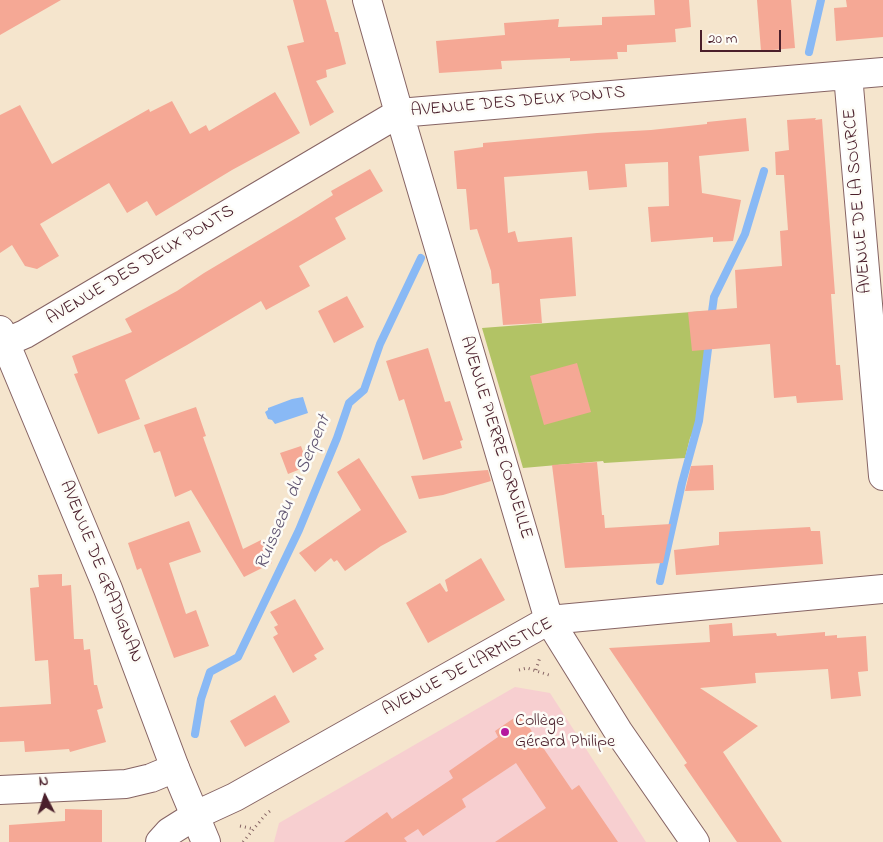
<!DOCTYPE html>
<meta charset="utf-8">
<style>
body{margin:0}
#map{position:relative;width:883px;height:842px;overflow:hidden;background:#f5e5cd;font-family:"Indie Flower",sans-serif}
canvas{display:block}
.north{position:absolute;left:20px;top:772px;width:50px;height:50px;-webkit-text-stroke:4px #fdfcf7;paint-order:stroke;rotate:355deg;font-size:14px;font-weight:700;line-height:20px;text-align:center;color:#4a1f2b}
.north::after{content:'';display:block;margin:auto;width:18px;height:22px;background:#4a1f2b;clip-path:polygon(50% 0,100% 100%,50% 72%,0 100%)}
.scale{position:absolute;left:700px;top:30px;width:81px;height:22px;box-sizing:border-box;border:2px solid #4a1f2b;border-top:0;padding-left:6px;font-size:15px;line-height:18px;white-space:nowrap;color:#4a1f2b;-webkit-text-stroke:4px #fdfcf7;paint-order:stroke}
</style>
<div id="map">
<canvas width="883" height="842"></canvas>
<div class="north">N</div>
<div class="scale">20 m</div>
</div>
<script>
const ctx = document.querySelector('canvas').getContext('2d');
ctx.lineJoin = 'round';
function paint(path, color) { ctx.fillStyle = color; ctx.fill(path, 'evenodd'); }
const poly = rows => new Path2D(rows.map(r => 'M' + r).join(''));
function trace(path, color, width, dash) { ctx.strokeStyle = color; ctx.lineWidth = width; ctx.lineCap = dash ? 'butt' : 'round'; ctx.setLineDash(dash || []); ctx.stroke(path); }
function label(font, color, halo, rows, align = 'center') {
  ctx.font = font + ' "Indie Flower",sans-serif'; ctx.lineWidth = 5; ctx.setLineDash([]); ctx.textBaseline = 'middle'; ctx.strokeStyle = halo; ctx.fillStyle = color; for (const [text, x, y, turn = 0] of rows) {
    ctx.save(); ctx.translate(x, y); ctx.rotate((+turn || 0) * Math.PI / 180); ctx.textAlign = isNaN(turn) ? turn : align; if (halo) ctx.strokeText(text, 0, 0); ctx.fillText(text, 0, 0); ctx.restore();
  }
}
const built = poly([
 [515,687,550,693,646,842,274,842,279,823]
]);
const green = poly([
 [705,311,712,312,696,426,690,438,685,458,604,463,603,461,523,468,482,328]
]);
const water = poly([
 [303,397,308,413,275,424,272,420,268,419,265,412,268,410,268,408,292,399]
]);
const stream = poly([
 [809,52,821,0],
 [711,319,714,297,745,234,764,171],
 [660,581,682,483,699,421,709,341],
 [195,734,201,699,210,672,238,657,299,530,337,438,349,403,364,390,380,344,421,258]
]);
const building = poly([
 [0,0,61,0,0,35],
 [293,0,326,0,335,32,338,32,346,64,326,70,327,77,316,81,334,112,310,126,287,46,304,42],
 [654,0,689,0,691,27,675,29,676,42,627,45,627,52,617,52,618,59,570,61,570,58,501,61,502,69,439,73,436,41,505,35,504,23,559,19,558,27,602,25,602,17,655,15],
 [757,0,791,0,795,48,761,51],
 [846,0,883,0,883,37,836,41,834,8,847,7],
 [275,92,300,133,232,170,156,216,147,201,127,213,109,183,40,224,59,256,37,269,25,266,12,245,0,253,0,115,20,105,52,164,149,109,150,112,172,101,190,134,206,125,209,131],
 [746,118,749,151,699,156,702,193,741,200,733,241,713,242,713,237,651,242,648,207,669,206,668,162,625,164,627,187,589,190,587,171,504,177,508,233,515,231,518,242,572,237,576,296,540,299,542,323,503,325,499,283,492,284,491,271,477,229,470,230,466,189,457,189,454,151,483,147,483,143,597,133,651,130,707,124,707,122],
 [816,118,815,120,822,119,835,294,831,294,836,365,840,365,843,400,797,403,796,396,774,398,770,344,692,351,688,312,737,308,735,270,782,266,780,231,788,230,784,175,776,175,775,152,789,150,787,120],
 [370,169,383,191,335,218,346,239,299,266,310,286,266,310,261,301,187,345,125,380,140,419,98,434,74,374,78,373,72,356,132,332,125,319,177,291,204,273,298,217,333,195,331,191],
 [347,296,364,327,334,343,318,311],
 [428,348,445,402,450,401,463,440,460,441,462,448,423,460,404,399,399,401,386,361],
 [577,363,591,412,544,425,530,376],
 [196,407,206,436,203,437,243,549,261,540,272,563,244,577,191,490,175,497,160,451,154,453,144,425],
 [301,446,308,466,288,474,280,453],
 [359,458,407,532,381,546,345,571,337,560,334,562,331,558,315,572,299,553,361,510,337,472],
 [597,462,602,515,604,515,605,528,671,524,663,563,565,568,552,465],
 [713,465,714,490,685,491,691,466],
 [488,470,491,481,443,495,419,499,411,476],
 [189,521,201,552,169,563,186,614,196,610,209,646,174,658,141,568,137,570,128,543],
 [810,527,811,531,820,531,823,564,676,575,674,550,719,545,719,532],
 [481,558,505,600,428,643,406,603,440,583,446,592,448,591,445,580],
 [62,574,62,586,71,585,74,639,83,639,84,650,90,649,94,685,97,685,103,708,97,710,106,742,70,752,69,749,25,752,24,741,0,742,0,707,51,704,48,660,35,661,30,588,39,587,38,575],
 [295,599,324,649,314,655,317,659,293,673,273,637,278,634,274,627,278,625,270,612],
 [732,623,733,636,776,633,777,636,825,632,825,636,837,635,837,638,866,636,868,671,858,672,861,696,831,699,828,669,755,673,756,683,700,688,758,726,723,752,782,842,737,842,684,765,687,763,609,648,710,642,709,625],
 [275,695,290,722,245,747,230,721],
 [520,714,572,790,579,785,618,842,495,842,546,808,516,763,462,799,466,807,423,836,418,829,404,838,407,842,344,842,387,812,392,819,453,778,449,771,498,737,495,731],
 [65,809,102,810,102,842,9,842,9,825,65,821]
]);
const path = poly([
 [519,670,527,668,549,675],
 [536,670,540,657],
 [240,826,254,829],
 [243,842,266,814,270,811]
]);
const street = poly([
 [367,0,399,113,549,620,618,731,695,842],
 [848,75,883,476],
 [0,345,25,334,399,113,883,72],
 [0,790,126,784,151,778,175,768],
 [160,842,169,832,196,815,235,797,549,620,883,589]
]);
const secondary = poly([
 [0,330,108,589,175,768,206,842]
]);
const markers = [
 [505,732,5,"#b5179e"]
];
const streetNames = [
 ["AVENUE DES DEUX PONTS",518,103,-5],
 ["AVENUE DE LA SOURCE",859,201,-95],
 ["AVENUE DES DEUX PONTS",141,266,-31],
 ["AVENUE PIERRE CORNEILLE",495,438,73],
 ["AVENUE DE GRADIGNAN",100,572,68],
 ["AVENUE DE L'ARMISTICE",468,668,-28]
];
const poiNames = [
 ["Collège",515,722],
 ["Gérard Philipe",515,743]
];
const waterNames = [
 ["Ruisseau du Serpent",294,493,-67]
];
paint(built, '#f7cfd0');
paint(green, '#b2c365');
paint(water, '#89b9f5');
trace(stream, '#89b9f5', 8);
paint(building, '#f5a895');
trace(street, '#866464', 30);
trace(secondary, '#866464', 30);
trace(path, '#866464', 3, [1, 4]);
trace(street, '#fff', 28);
trace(secondary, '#fff', 28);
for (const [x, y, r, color] of markers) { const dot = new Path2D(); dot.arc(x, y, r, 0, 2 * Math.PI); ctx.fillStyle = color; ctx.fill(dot); trace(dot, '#fdfcf7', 2); }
label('18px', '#4a1f2b', '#fdfcf7', streetNames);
label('18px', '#4a1f2b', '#fdfcf7', poiNames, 'left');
label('italic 19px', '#605572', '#fdfcf7', waterNames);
</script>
